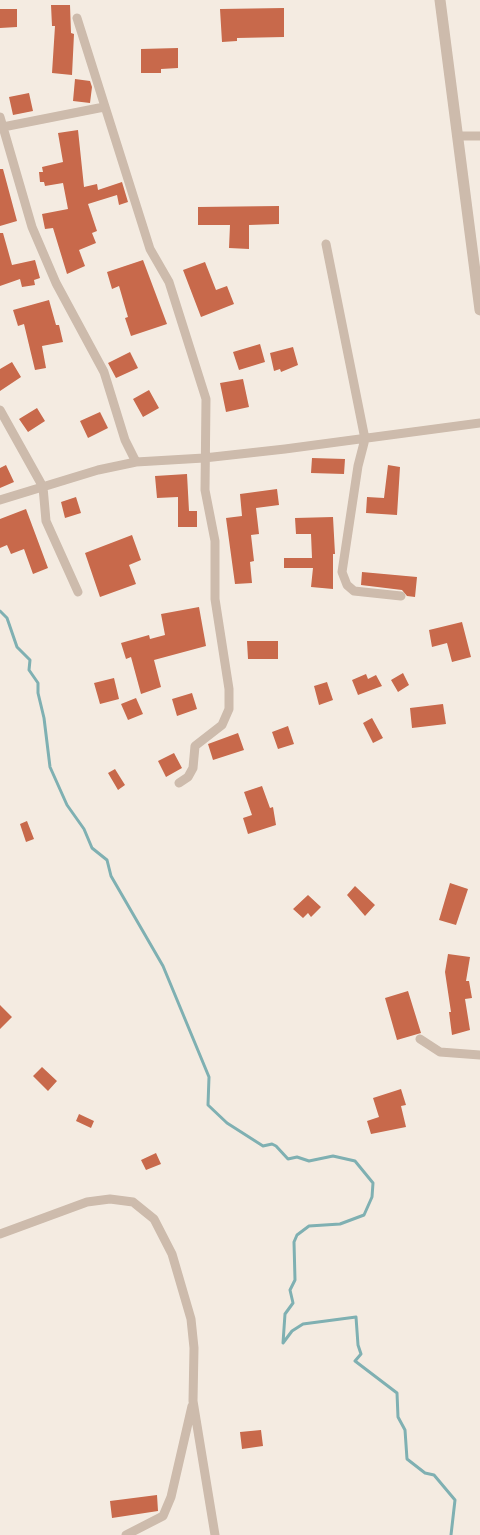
<!DOCTYPE html>
<style>
body{margin:0}
canvas{display:block;background:#f4ebe1}
</style>
<canvas width="480" height="1535"></canvas>
<script>
const ctx = document.querySelector('canvas').getContext('2d');
ctx.lineJoin = 'round';
const poly = rows => new Path2D(rows.map(r => 'M' + r).join(''));
function trace(path, color, width, dash) { ctx.strokeStyle = color; ctx.lineWidth = width; ctx.lineCap = dash ? 'butt' : 'round'; ctx.setLineDash(dash || []); ctx.stroke(path); }
function paint(path, color) { ctx.fillStyle = color; ctx.fill(path, 'evenodd'); }
const stream = poly([
 [0,611,7,618,17,647,30,660,29,670,38,683,38,693,44,718,50,767,67,805,84,829,92,848,107,860,111,876,163,966,209,1077,208,1105,227,1123,263,1146,272,1144,276,1146,288,1159,297,1157,309,1161,333,1156,355,1161,373,1183,372,1197,364,1215,340,1224,309,1226,297,1235,294,1242,295,1280,290,1290,293,1303,285,1314,283,1343,292,1331,303,1324,356,1317,358,1345,361,1354,355,1361,397,1393,398,1417,405,1430,407,1459,425,1473,434,1475,455,1500,451,1535]
]);
const building = poly([
 [51,5,70,5,71,33,74,34,72,75,52,73,55,26,52,26],
 [284,8,284,37,237,38,237,41,222,42,220,9],
 [0,9,17,9,17,27,0,28],
 [178,48,178,68,161,69,161,73,141,73,141,49],
 [75,79,90,81,92,87,90,103,73,101],
 [29,93,33,111,13,115,9,97],
 [78,130,84,187,97,184,98,190,122,182,128,202,119,205,117,195,88,204,97,231,92,233,96,243,79,250,85,266,67,274,53,228,45,229,42,214,68,209,63,183,45,186,44,182,40,182,39,172,43,172,42,167,63,162,58,133],
 [0,169,3,169,17,221,0,226],
 [279,206,279,224,249,225,249,249,229,248,230,225,198,225,198,207],
 [0,233,3,233,12,265,35,260,40,278,34,280,35,285,22,287,20,279,0,286],
 [143,260,167,324,131,336,125,318,128,317,119,286,112,289,107,272],
 [205,262,216,290,227,286,234,304,201,317,183,270],
 [49,300,56,325,59,325,63,342,42,346,46,368,35,370,24,324,18,326,13,310],
 [260,344,265,362,239,370,233,352],
 [293,347,298,365,281,372,280,369,274,371,270,353],
 [130,352,138,368,116,378,108,363],
 [12,362,21,377,0,391,0,369],
 [243,379,249,407,226,412,220,383],
 [149,390,159,408,143,417,133,399],
 [37,408,45,421,28,432,19,419],
 [100,412,108,428,88,438,80,421],
 [312,458,345,459,344,474,311,473],
 [6,465,14,482,0,488,0,468],
 [388,465,400,467,397,515,366,513,367,497,384,498],
 [187,474,189,511,197,511,197,527,178,527,178,497,157,498,155,476],
 [277,489,279,505,256,508,259,534,251,535,254,561,250,562,252,583,235,584,226,518,242,516,240,494],
 [76,497,81,513,65,518,61,502],
 [26,509,48,568,33,574,24,549,11,554,7,545,0,548,0,519],
 [333,517,335,554,333,554,333,589,311,587,313,568,284,568,284,558,312,558,311,534,296,534,295,518],
 [132,535,141,560,129,565,136,584,100,597,85,553],
 [362,572,417,577,415,597,407,596,402,590,361,585],
 [199,607,206,646,154,660,161,687,141,694,131,657,126,659,121,643,149,635,150,639,165,635,161,614],
 [462,622,471,657,452,662,447,643,432,647,429,630],
 [247,641,278,641,278,659,248,659],
 [403,673,409,685,398,692,391,680],
 [366,674,368,679,376,675,382,686,358,695,352,680],
 [114,678,119,699,100,704,94,683],
 [327,682,333,700,319,705,314,686],
 [192,693,197,709,177,716,172,699],
 [136,698,143,714,128,720,121,704],
 [443,704,446,724,412,728,410,708],
 [372,718,383,738,373,743,363,723],
 [288,726,294,744,278,749,272,732],
 [238,733,244,750,213,760,208,744],
 [174,753,182,768,166,777,158,761],
 [115,769,125,785,118,790,108,773],
 [262,786,270,808,273,807,276,825,248,834,243,818,252,815,244,792],
 [27,821,34,839,26,842,20,824],
 [450,883,468,889,456,925,439,920],
 [355,886,375,905,365,916,347,895],
 [308,895,321,907,311,917,308,913,303,918,293,909],
 [448,954,470,957,466,981,469,981,472,998,465,999,470,1030,452,1035,449,1012,451,1012,445,972],
 [408,991,421,1033,397,1040,385,998],
 [0,1005,12,1017,0,1029],
 [42,1067,57,1081,48,1091,33,1076],
 [401,1089,406,1105,401,1106,406,1127,371,1134,367,1121,379,1117,373,1098],
 [79,1114,94,1121,91,1128,76,1121],
 [156,1153,161,1164,146,1170,141,1160],
 [261,1430,263,1446,242,1449,240,1432],
 [157,1495,158,1511,112,1518,110,1501]
]);
const minor = poly([
 [77,18,150,249,169,282,206,399,205,490,215,541,215,599,229,689,229,709,222,725,195,746,193,768,188,777,179,783],
 [0,117,32,227,56,283,104,372,125,440,136,462],
 [3,127,104,107],
 [458,136,480,136],
 [326,244,365,439,358,466,342,572,347,585,354,591,401,596],
 [0,410,43,487,46,521,78,592],
 [0,500,98,470,136,462,204,458,285,449,480,423],
 [420,1039,440,1052,480,1055],
 [0,1234,87,1202,110,1199,133,1202,154,1219,172,1254,191,1319,194,1348,193,1401,215,1535],
 [126,1535,163,1516,171,1497,192,1406]
]);
const tertiary = poly([
 [440,0,480,310]
]);
trace(stream, '#7fb0b2', 3);
paint(building, '#c8694b');
trace(minor, '#cdbbac', 9);
trace(tertiary, '#cdbbac', 11);
</script>
